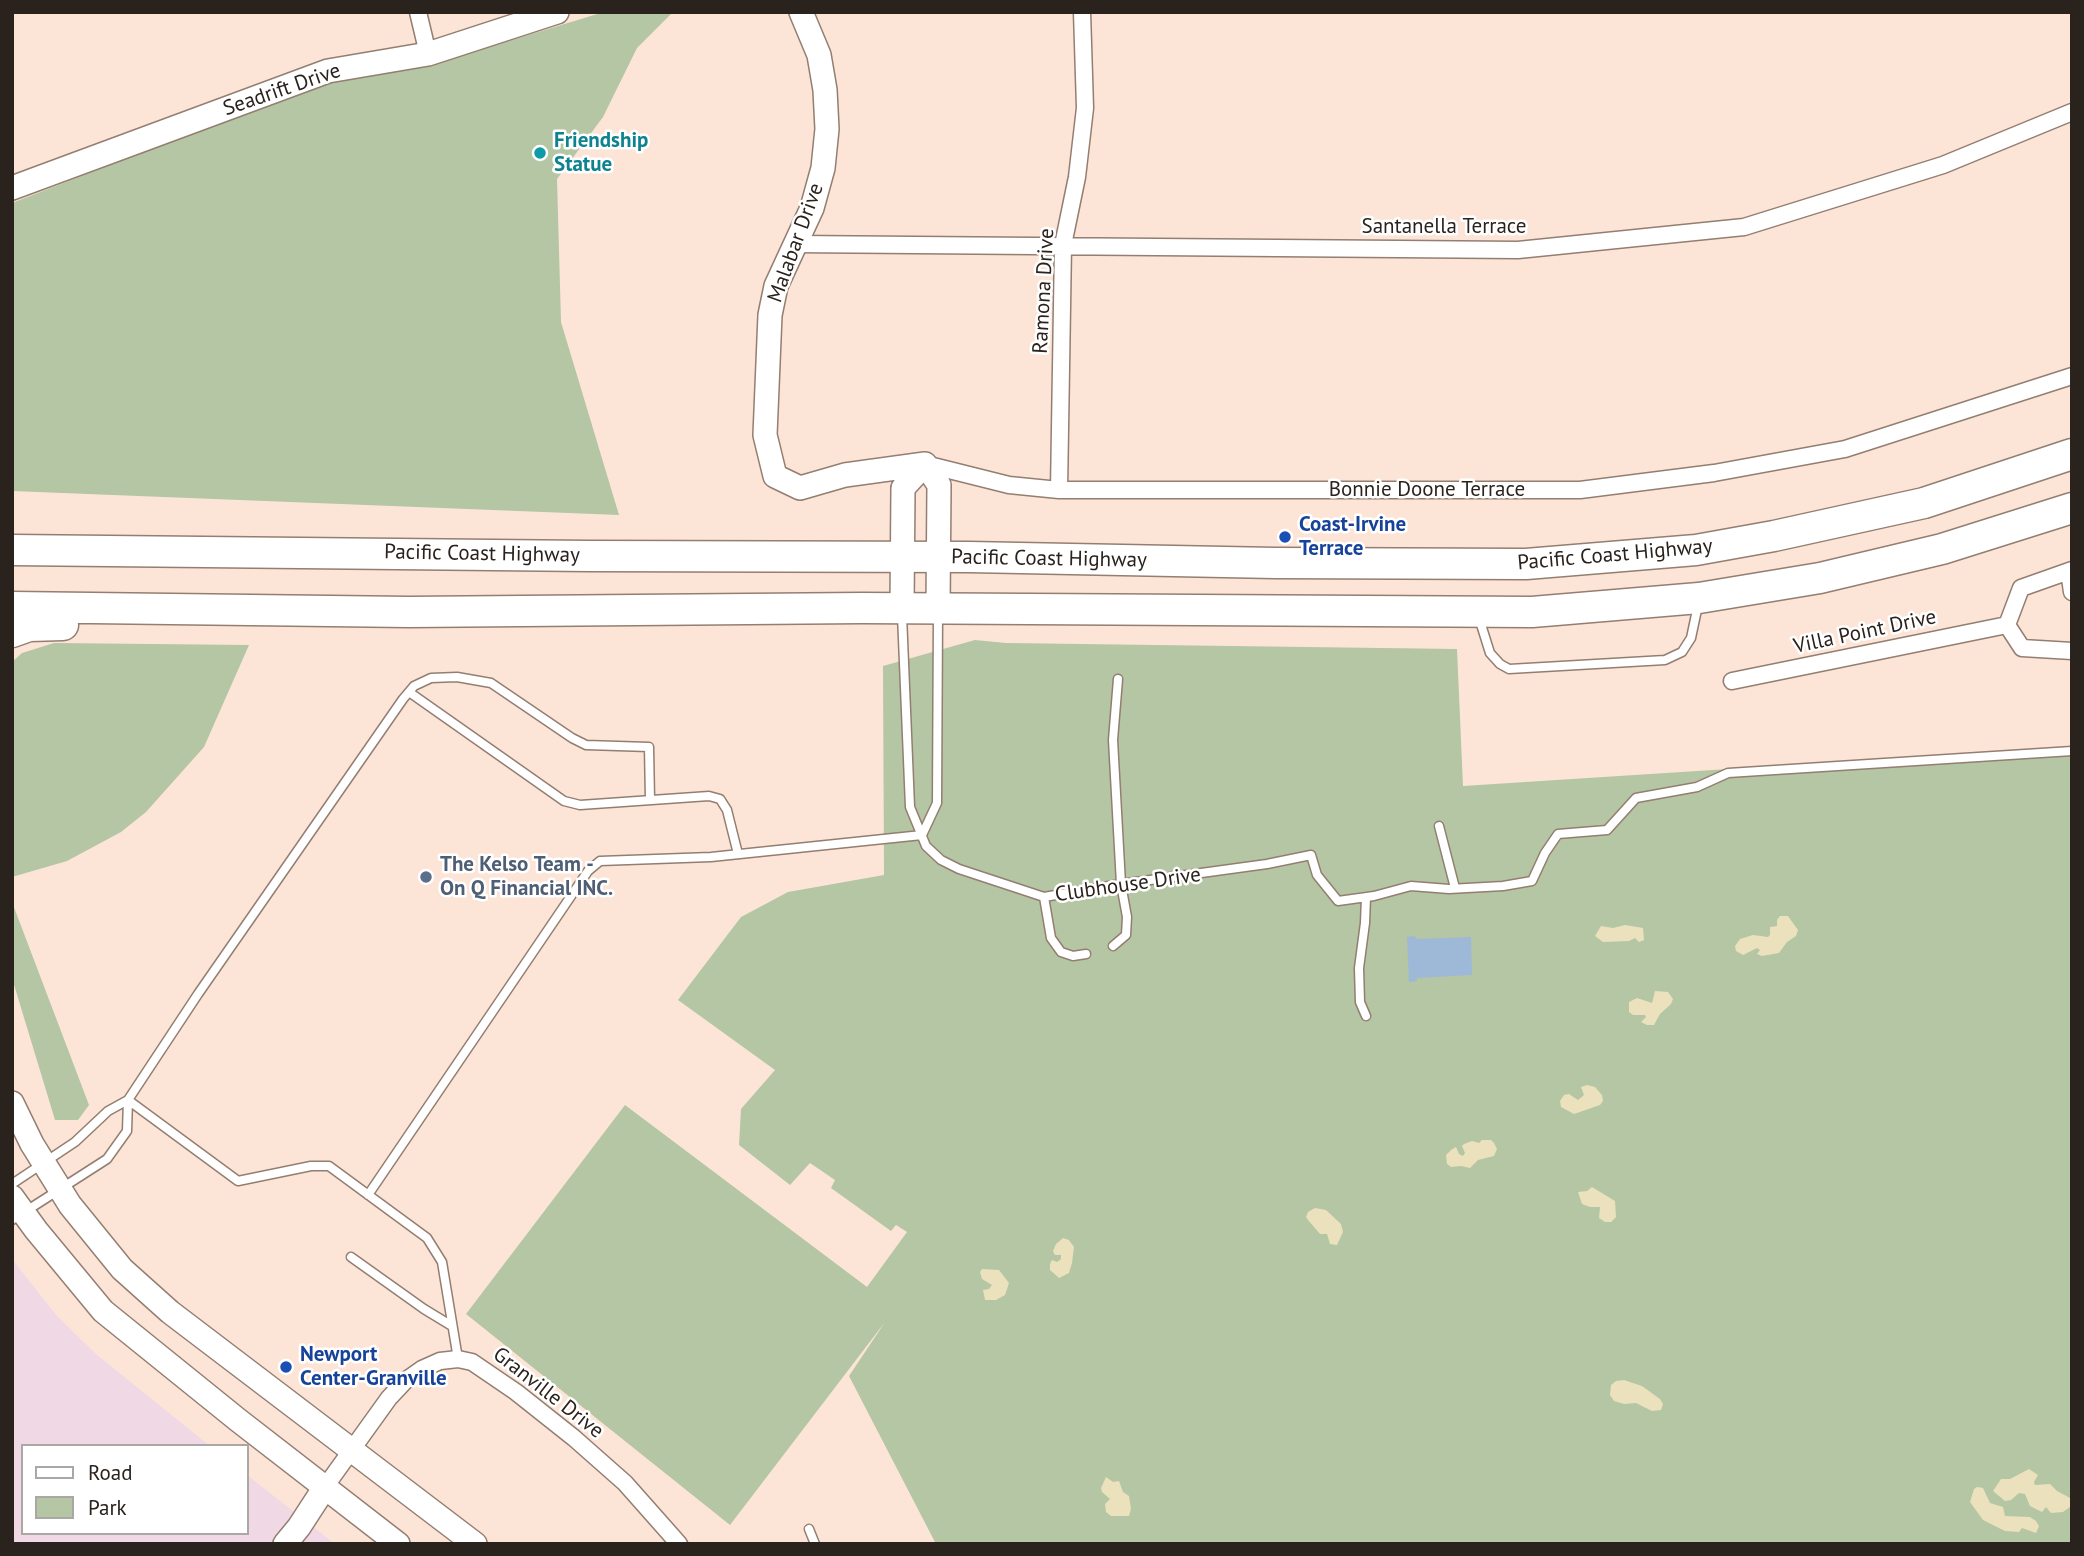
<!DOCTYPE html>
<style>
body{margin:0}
#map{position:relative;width:2084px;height:1556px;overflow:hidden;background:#fce5d7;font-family:"PT Sans",sans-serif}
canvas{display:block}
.frame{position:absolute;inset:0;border:14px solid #2a221c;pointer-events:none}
.legend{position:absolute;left:21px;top:1444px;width:228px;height:91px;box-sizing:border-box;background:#fff;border:2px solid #aaa7a4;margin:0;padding:9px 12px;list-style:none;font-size:21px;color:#2a221c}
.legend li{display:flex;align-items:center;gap:14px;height:35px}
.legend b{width:35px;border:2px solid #aaa7a4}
</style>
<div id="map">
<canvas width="2084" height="1556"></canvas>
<div class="frame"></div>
<ul class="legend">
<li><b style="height:9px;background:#fff"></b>Road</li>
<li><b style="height:19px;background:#b4c6a3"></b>Park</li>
</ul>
</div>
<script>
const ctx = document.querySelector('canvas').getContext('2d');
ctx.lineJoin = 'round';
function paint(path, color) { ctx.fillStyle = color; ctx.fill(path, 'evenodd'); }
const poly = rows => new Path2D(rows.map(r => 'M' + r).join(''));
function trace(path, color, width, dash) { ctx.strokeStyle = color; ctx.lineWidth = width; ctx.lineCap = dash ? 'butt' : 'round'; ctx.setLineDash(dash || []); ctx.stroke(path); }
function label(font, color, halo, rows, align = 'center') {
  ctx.font = font + ' "PT Sans",sans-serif'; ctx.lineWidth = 5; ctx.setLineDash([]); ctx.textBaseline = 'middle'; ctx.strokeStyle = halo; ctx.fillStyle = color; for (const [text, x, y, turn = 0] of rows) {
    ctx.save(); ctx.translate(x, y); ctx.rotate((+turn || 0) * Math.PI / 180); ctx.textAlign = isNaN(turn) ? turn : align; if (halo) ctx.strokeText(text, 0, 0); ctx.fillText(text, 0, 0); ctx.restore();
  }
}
const commercial = poly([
 [12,1259,57,1316,96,1354,210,1446,23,1446,23,1533,247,1533,247,1475,335,1544,12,1544]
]);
const green = poly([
 [604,12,673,12,637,48,603,117,557,179,561,322,619,515,12,491,12,203,330,80,436,63],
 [975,640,1006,643,1457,649,1463,786,2072,747,2072,1544,936,1544,849,1376,885,1322,730,1525,466,1314,625,1105,867,1287,907,1232,896,1225,891,1231,831,1188,835,1180,810,1163,790,1185,739,1145,741,1109,775,1070,678,1000,741,917,788,892,884,875,883,666],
 [54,643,249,645,204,747,146,812,121,832,67,861,12,877,12,662,22,653],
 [12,902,89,1105,78,1120,55,1120,12,978]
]);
const sand = poly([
 [1780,916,1788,916,1798,930,1796,936,1787,942,1779,953,1762,956,1757,954,1760,950,1757,948,1743,955,1736,951,1735,946,1740,939,1753,935,1768,937,1770,935,1770,927,1777,926,1777,920],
 [1625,925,1643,928,1644,940,1639,942,1635,938,1629,941,1603,942,1595,936,1601,926,1613,928],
 [1655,991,1668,992,1673,999,1671,1004,1660,1014,1654,1025,1647,1025,1641,1022,1646,1017,1645,1015,1633,1015,1629,1012,1629,1002,1637,998,1652,1003],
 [1587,1085,1595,1087,1602,1095,1603,1101,1600,1105,1574,1114,1561,1107,1560,1101,1564,1095,1569,1094,1578,1100,1584,1095,1581,1087],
 [1482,1140,1491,1140,1494,1143,1497,1149,1494,1156,1478,1160,1470,1168,1461,1166,1451,1167,1447,1164,1446,1155,1451,1150,1456,1147,1459,1154,1463,1156,1465,1153,1462,1146,1464,1144,1472,1141,1479,1143],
 [1592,1187,1615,1201,1616,1217,1611,1222,1605,1222,1599,1218,1600,1207,1590,1207,1582,1204,1578,1192,1587,1191],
 [1315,1208,1326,1210,1341,1224,1343,1232,1337,1245,1330,1244,1327,1234,1320,1234,1308,1220,1306,1217,1308,1212],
 [1063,1238,1069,1240,1074,1247,1072,1263,1069,1273,1059,1278,1050,1270,1050,1264,1052,1260,1057,1262,1061,1259,1061,1255,1055,1255,1053,1251,1056,1244],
 [982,1269,999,1270,1009,1283,1005,1295,996,1300,985,1300,983,1290,989,1289,992,1285,982,1279,980,1272],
 [1624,1380,1642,1386,1660,1399,1663,1404,1661,1410,1652,1411,1636,1403,1624,1404,1614,1401,1610,1395,1611,1385,1616,1381],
 [2029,1469,2038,1475,2034,1482,2035,1485,2050,1484,2057,1491,2070,1498,2072,1503,2070,1507,2063,1512,2051,1513,2046,1507,2042,1512,2030,1506,2025,1494,2019,1493,2011,1500,2005,1501,1993,1491,2001,1479,2010,1479],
 [1106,1477,1113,1482,1119,1481,1123,1492,1129,1496,1131,1509,1129,1516,1111,1516,1106,1512,1105,1504,1110,1499,1102,1492,1101,1488],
 [1977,1487,1983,1488,1990,1503,2003,1507,2005,1516,2030,1517,2036,1521,2039,1526,2036,1533,2022,1528,2019,1532,2005,1531,1983,1520,1970,1502,1974,1489]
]);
const water = poly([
 [1415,936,1416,939,1471,937,1472,975,1417,978,1417,981,1409,982,1407,937]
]);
const lane = poly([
 [902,615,910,807,926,846,941,860,959,869,1044,897,1121,884,1267,864,1311,855,1317,875,1338,901,1374,896,1411,886,1449,889,1503,886,1532,881,1545,853,1558,834,1607,830,1636,798,1697,787,1728,773,2072,751],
 [1479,618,1490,653,1500,664,1509,669,1665,660,1682,652,1691,638,1698,605],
 [409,692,564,801,580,805,709,796,720,799,727,810,738,854],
 [1439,826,1455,888],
 [922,835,937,803,938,614],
 [1044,897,1051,938,1061,952,1073,956,1086,954],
 [1366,897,1365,923,1359,968,1360,1002,1366,1016],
 [1113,946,1126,935,1127,917,1121,884,1113,740,1118,679],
 [128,1100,238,1181,311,1166,329,1166,427,1238,442,1262,458,1359],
 [12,1184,75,1142,108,1111,128,1100,198,994,403,699,414,686,431,678,457,677,491,683,572,738,586,745,649,747,650,800],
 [368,1195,588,871,600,861,711,857,922,835],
 [12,1220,107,1159,127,1131,128,1100],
 [351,1257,424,1309,452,1326],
 [809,1529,815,1544]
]);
const street = poly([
 [418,12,428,54],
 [794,244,1518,250,1744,227,1943,165,2072,112],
 [925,464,1009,485,1059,490,1580,490,1714,473,1845,449,2072,376],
 [1059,490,1063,245,1077,177,1085,108,1082,12],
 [2069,571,2072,592],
 [2007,625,2021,588,2072,570],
 [1732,681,2007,625,2022,648,2072,651],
 [325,1487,389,1398,405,1381,422,1369,440,1361,458,1359,472,1362,516,1392,574,1438,625,1483,679,1544]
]);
const secondary = poly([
 [801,12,819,55,825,90,827,129,823,168,812,208,776,286,770,315,765,435,775,476,800,488,845,475,925,464],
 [12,188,328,71,428,54,557,12],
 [925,464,939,485,938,609],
 [902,608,903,488,925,464],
 [12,1103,32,1144,70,1205,122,1269,170,1312,475,1544],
 [12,1197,36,1230,103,1311,238,1420,398,1544],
 [285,1544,299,1527,325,1487]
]);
const highway = poly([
 [12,550,589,556,969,557,1275,563,1526,564,1696,550,1774,536,1924,503,2072,454],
 [12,607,409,612,862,608,1532,612,1699,598,1820,578,1942,549,2072,508],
 [12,632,29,626,63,625]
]);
const markers = [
 [540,153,7,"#0f9aa8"],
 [1285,537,7,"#1a4fb4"],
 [426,877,7,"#5c6f8a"],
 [286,1367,7,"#1a4fb4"]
];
const streetNames = [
 ["Seadrift Drive",282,90,-19],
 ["Santanella Terrace",1444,227],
 ["Malabar Drive",796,243,-70],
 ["Ramona Drive",1044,291,-87],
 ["Bonnie Doone Terrace",1427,490],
 ["Pacific Coast Highway",482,554,1],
 ["Pacific Coast Highway",1615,555,-5],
 ["Pacific Coast Highway",1049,559,1],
 ["Villa Point Drive",1865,632,-12],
 ["Clubhouse Drive",1128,885,-8],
 ["Granville Drive",548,1393,38]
];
const cultureNames = [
 ["Friendship",554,141],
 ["Statue",554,165]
];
const transitNames = [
 ["Coast-Irvine",1299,525],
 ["Terrace",1299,549],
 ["Newport",300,1355],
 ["Center-Granville",300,1379]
];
const serviceNames = [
 ["The Kelso Team -",440,865],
 ["On Q Financial INC.",440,889]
];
paint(commercial, '#f0d9e5');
paint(green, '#b4c6a3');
paint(sand, '#ebe1bc');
paint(water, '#9eb8d7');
trace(lane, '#937e71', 11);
trace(street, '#937e71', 19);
trace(secondary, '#937e71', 26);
trace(highway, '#937e71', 33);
trace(lane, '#fff', 8);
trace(street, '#fff', 16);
trace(secondary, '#fff', 23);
trace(highway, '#fff', 30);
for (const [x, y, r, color] of markers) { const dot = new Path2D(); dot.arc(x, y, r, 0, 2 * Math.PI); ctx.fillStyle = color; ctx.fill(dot); trace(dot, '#fff', 2.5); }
label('21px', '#2a221c', '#fff', streetNames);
label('bold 21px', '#0d838f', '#fff', cultureNames, 'left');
label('bold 21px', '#164399', '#fff', transitNames, 'left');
label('bold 21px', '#4e5e75', '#fff', serviceNames, 'left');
</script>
